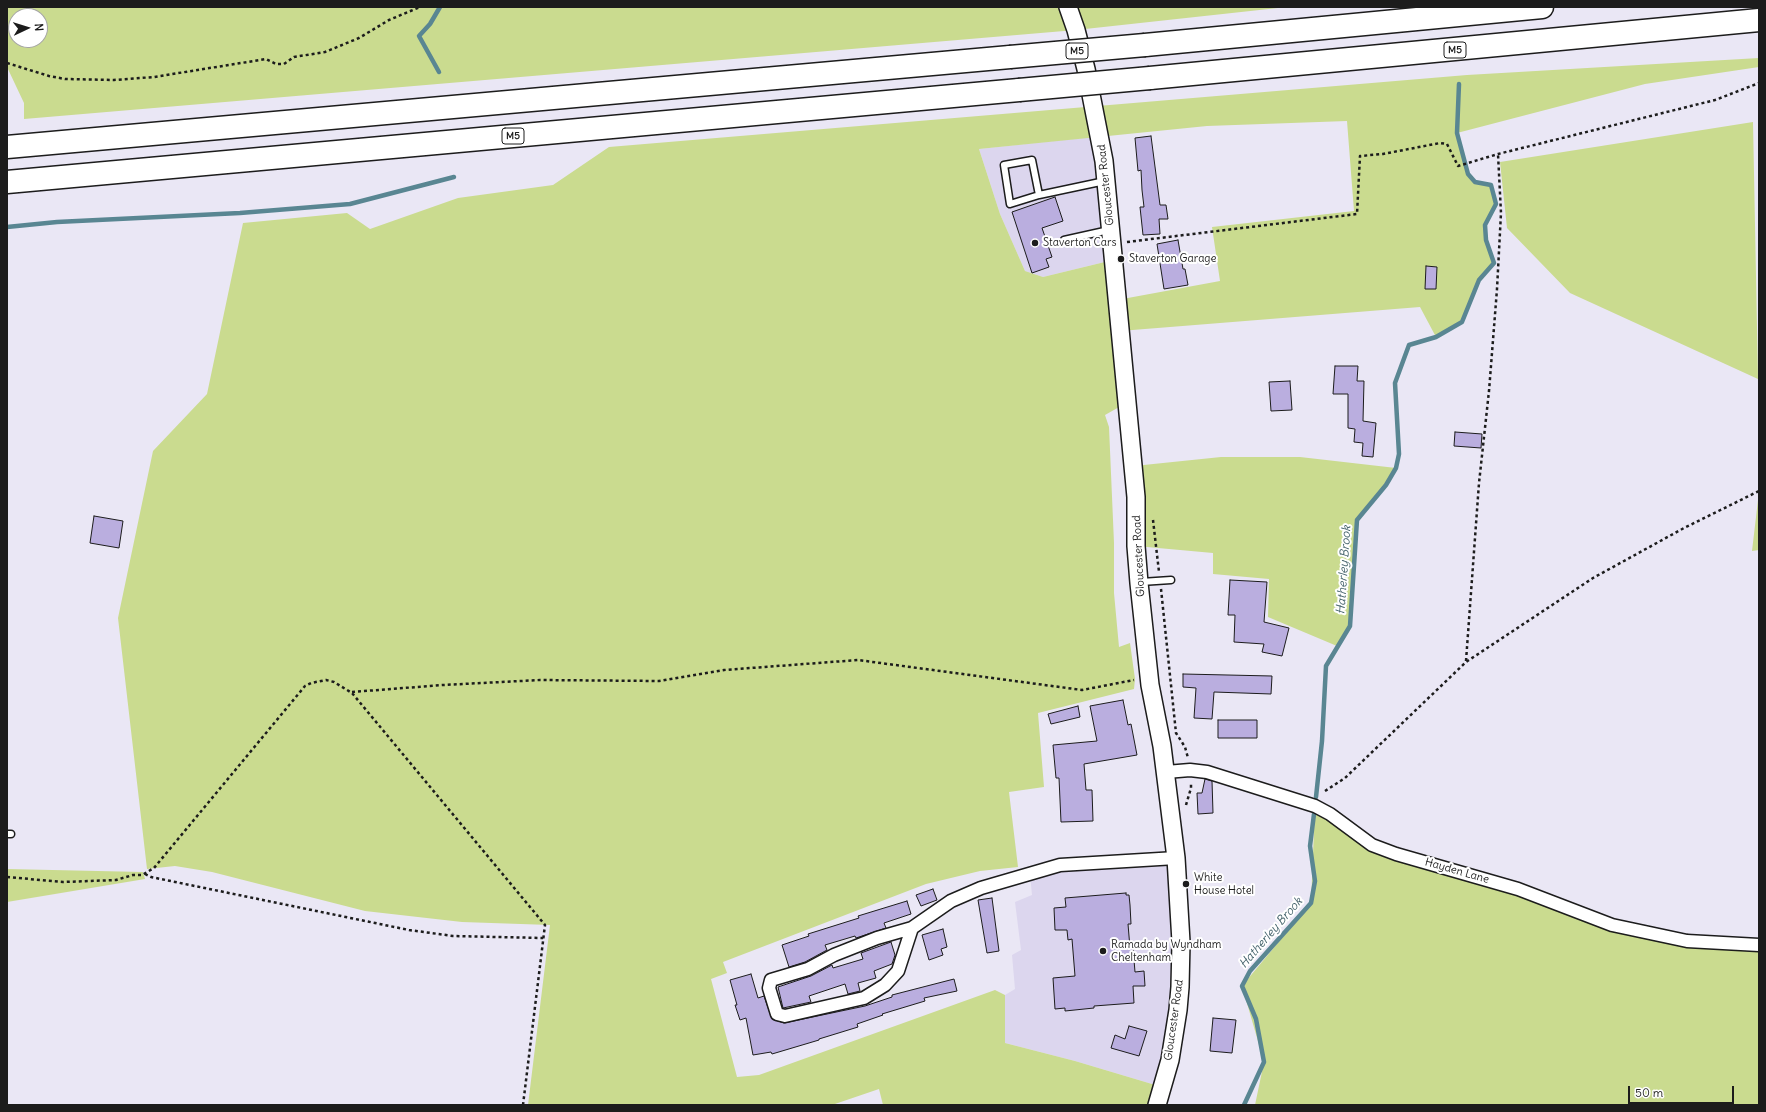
<!DOCTYPE html>
<style>
body{margin:0}
#map{position:relative;width:1766px;height:1112px;overflow:hidden;background:#eae7f5;font-family:Delius,sans-serif}
canvas{display:block}
.frame{position:absolute;inset:0;border:8px solid #1c1c1c;pointer-events:none}
.north{position:absolute;left:8px;top:8px;width:40px;height:40px;box-sizing:border-box;background:#fff;border:1px solid #a4a4a4;border-radius:50%;rotate:86deg;font-size:11px;font-weight:700;line-height:16px;text-align:center;color:#1c1c1c}
.north::after{content:'';display:block;margin:auto;width:14px;height:18px;background:#1c1c1c;clip-path:polygon(50% 0,100% 100%,50% 72%,0 100%)}
.scale{position:absolute;left:1628px;top:1086px;width:106px;height:18px;box-sizing:border-box;border:2px solid #1c1c1c;border-top:0;padding-left:5px;font-size:12px;line-height:14px;white-space:nowrap;color:#1c1c1c;-webkit-text-stroke:3px #fff;paint-order:stroke}
</style>
<div id="map">
<canvas width="1766" height="1112"></canvas>
<div class="frame"></div>
<div class="north">N</div>
<div class="scale">50 m</div>
</div>
<script>
const ctx = document.querySelector('canvas').getContext('2d');
ctx.lineJoin = 'round';
function paint(path, color) { ctx.fillStyle = color; ctx.fill(path, 'evenodd'); }
const poly = rows => new Path2D(rows.map(r => 'M' + r).join(''));
function trace(path, color, width, dash) { ctx.strokeStyle = color; ctx.lineWidth = width; ctx.lineCap = dash ? 'butt' : 'round'; ctx.setLineDash(dash || []); ctx.stroke(path); }
function label(font, color, halo, rows, align = 'center') {
  ctx.font = font + ' Delius,sans-serif'; ctx.lineWidth = 4; ctx.setLineDash([]); ctx.textBaseline = 'middle'; ctx.strokeStyle = halo; ctx.fillStyle = color; for (const [text, x, y, turn = 0] of rows) {
    ctx.save(); ctx.translate(x, y); ctx.rotate((+turn || 0) * Math.PI / 180); ctx.textAlign = isNaN(turn) ? turn : align; if (halo) ctx.strokeText(text, 0, 0); ctx.fillText(text, 0, 0); ctx.restore();
  }
}
const built = poly([
 [1100,136,1113,260,1043,277,1025,271,1000,214,979,149],
 [1176,858,1181,942,1162,1087,1075,1061,1005,1043,1005,995,1015,989,1012,955,1021,950,1015,902,1032,895,1030,874]
]);
const green = poly([
 [7,7,1287,7,1076,30,24,119,24,103,7,67],
 [16,16,40,16,40,40,16,40],
 [1759,58,1759,67,1645,84,1457,133,1468,174,1475,182,1491,185,1496,204,1485,225,1486,240,1494,263,1479,280,1462,322,1436,337,1420,307,1120,331,1128,402,1105,415,1109,427,1114,543,1114,593,1119,647,1130,643,1135,679,1134,689,1038,713,1044,787,1009,792,1018,867,980,871,926,884,723,962,727,973,711,979,737,1077,759,1075,995,990,1005,995,1005,1043,1075,1061,1162,1087,1157,1105,883,1105,879,1089,832,1105,528,1105,550,925,462,922,365,911,212,872,175,866,147,869,118,618,153,451,207,394,243,223,347,213,370,229,458,198,553,185,609,147,1467,75],
 [1347,121,1354,211,1212,227,1220,281,1117,300,1113,260,1043,277,1025,271,1000,214,979,149,1207,126],
 [1753,122,1758,379,1570,293,1507,228,1500,162],
 [1221,457,1300,457,1396,468,1386,485,1357,520,1350,626,1337,646,1268,617,1269,579,1213,574,1213,553,1136,546,1134,466],
 [1758,500,1759,550,1752,551],
 [1315,806,1372,845,1612,925,1759,945,1759,1105,1255,1105,1264,1062,1242,986,1311,903],
 [7,869,143,872,145,879,7,902]
]);
const stream = poly([
 [439,72,419,36,430,24,440,7],
 [7,227,57,222,240,213,350,204,454,177],
 [1316,797,1322,741,1326,666,1350,626,1357,520,1386,485,1396,468,1399,454,1395,383,1409,345,1436,337,1462,322,1479,280,1494,263,1486,240,1485,225,1496,204,1491,185,1475,182,1468,174,1457,133,1459,84],
 [1244,1105,1264,1062,1256,1019,1242,986,1250,971,1311,903,1315,881,1310,846,1314,814]
]);
const building = poly([
 [1151,136,1160,205,1166,205,1168,219,1159,219,1160,234,1143,235,1140,207,1144,207,1142,190,1141,170,1138,171,1135,138,1151,136],
 [1055,197,1063,221,1042,228,1052,257,1046,259,1049,267,1032,273,1012,212,1055,197],
 [1178,240,1183,269,1185,269,1188,285,1164,289,1157,244,1178,240],
 [1426,266,1437,267,1436,289,1425,289,1426,266],
 [1335,366,1358,366,1357,381,1364,381,1363,421,1376,423,1373,457,1362,456,1363,443,1354,442,1355,429,1348,428,1348,394,1333,394,1335,366],
 [1290,381,1292,410,1271,411,1269,382,1290,381],
 [1455,432,1482,434,1481,448,1454,446,1455,432],
 [94,516,123,521,119,548,90,543,94,516],
 [1230,580,1267,582,1264,622,1289,628,1282,656,1262,652,1264,644,1234,642,1235,615,1228,615,1230,580],
 [1183,674,1272,676,1271,694,1214,692,1212,719,1194,718,1196,688,1183,687,1183,674],
 [1123,700,1128,725,1131,724,1137,755,1084,764,1086,790,1092,790,1093,821,1061,822,1059,778,1056,778,1053,745,1097,741,1090,706,1123,700],
 [1078,706,1080,717,1051,724,1048,714,1078,706],
 [1218,720,1257,720,1257,738,1218,738,1218,720],
 [1205,779,1212,781,1213,813,1198,814,1197,793,1202,793,1205,779],
 [933,889,937,900,921,906,916,895,933,889],
 [1126,893,1126,895,1129,895,1130,905,1131,924,1128,924,1130,948,1133,948,1135,972,1144,971,1145,986,1133,986,1134,1003,1094,1006,1094,1008,1065,1011,1065,1008,1055,1009,1053,978,1075,976,1072,939,1068,940,1067,930,1055,930,1054,908,1066,907,1065,898,1126,893],
 [992,898,999,951,987,953,978,900,992,898],
 [907,901,911,914,884,923,886,928,856,938,855,936,825,945,827,950,805,962,789,967,782,945,809,936,808,934,859,918,858,916,907,901],
 [943,929,947,947,941,949,943,955,929,960,922,935,943,929],
 [891,942,895,955,892,964,874,971,876,978,858,983,860,991,848,994,845,984,809,996,811,1002,783,1008,778,987,811,976,832,965,833,968,863,959,861,953,891,942],
 [751,974,758,998,764,996,772,1019,784,1023,865,1006,892,997,892,995,954,979,957,991,924,998,925,1001,882,1014,883,1015,857,1024,858,1027,819,1039,819,1040,772,1054,771,1052,753,1055,746,1018,740,1020,735,1005,737,1005,730,980,751,974],
 [1213,1018,1236,1020,1232,1053,1210,1051,1213,1018],
 [1129,1026,1147,1031,1139,1056,1111,1048,1115,1035,1125,1039,1129,1026]
]);
const path = poly([
 [7,63,49,76,65,79,114,80,154,77,266,59,276,64,284,64,294,57,325,52,359,38,389,20,420,7],
 [1127,242,1357,214,1360,156,1383,154,1440,143,1447,144,1458,166,1498,154,1715,100,1759,83],
 [1153,520,1159,572],
 [1161,589,1176,733,1185,747,1188,758],
 [1466,661,1479,483,1489,391,1497,289,1501,213,1498,154],
 [352,692,443,685,540,680,659,681,724,670,858,660,1082,690,1134,680],
 [1325,791,1345,778,1466,662,1593,578,1684,528,1759,491],
 [1186,805,1191,788,1191,783],
 [145,874,151,877,409,930,453,936,543,938],
 [7,877,63,882,116,880,133,875,142,875,154,868,305,686,311,683,326,680,334,682,352,693,545,925,523,1105]
]);
const lane = poly([
 [1039,195,1032,160,1004,165,1010,204,1039,195,1105,181],
 [1064,240,1109,230],
 [1141,582,1171,580],
 [7,834,11,834]
]);
const street = poly([
 [1166,772,1190,770,1207,772,1315,806,1330,814,1372,845,1396,854,1518,889,1612,925,1687,941,1759,945],
 [912,928,898,971,885,985,864,998,785,1016,777,1014,769,988,771,980,808,969,834,955,877,938,912,928,951,901,981,888,1060,865,1176,858]
]);
const secondary = poly([
 [1068,7,1076,30,1086,69,1104,161,1136,497,1136,546,1139,583,1150,685,1162,746,1176,858,1181,942,1180,987,1178,1010,1170,1060,1157,1105]
]);
const highway = poly([
 [1145,45,1542,7],
 [1150,78,1759,20],
 [7,147,1010,57],
 [7,182,1019,90]
]);
const highwayBridge = poly([
 [1010,57,1145,45],
 [1019,90,1150,78]
]);
const markers = [
 [1035,243,4,"#1c1c1c"],
 [1121,259,4,"#1c1c1c"],
 [1186,884,4,"#1c1c1c"],
 [1103,951,4,"#1c1c1c"]
];
const shields = [
 [1455,50,22],
 [1077,51,22],
 [513,136,22]
];
const shieldNames = [
 ["M5",1455,50],
 ["M5",1077,51],
 ["M5",513,136]
];
const streetNames = [
 ["Gloucester Road",1106,185,-96],
 ["Gloucester Road",1139,556,-93],
 ["Hayden Lane",1457,871,16],
 ["Gloucester Road",1174,1020,-82]
];
const poiNames = [
 ["Staverton Cars",1043,243],
 ["Staverton Garage",1129,259],
 ["White",1194,878],
 ["House Hotel",1194,891],
 ["Ramada by Wyndham",1111,945],
 ["Cheltenham",1111,958]
];
const waterNames = [
 ["Hatherley Brook",1344,570,-86],
 ["Hatherley Brook",1271,933,-49]
];
paint(built, '#dcd6ee');
paint(green, '#cadb8f');
trace(stream, '#598692', 4.5);
paint(building, '#baaedf');
trace(building, '#1c1c1c', 1);
trace(lane, '#1c1c1c', 9);
trace(street, '#1c1c1c', 15);
trace(secondary, '#1c1c1c', 20);
trace(highway, '#1c1c1c', 25);
trace(path, '#1c1c1c', 2.5, [3, 3]);
trace(lane, '#fff', 6);
trace(street, '#fff', 12);
trace(secondary, '#fff', 17);
trace(highway, '#fff', 22);
trace(highwayBridge, '#1c1c1c', 25, []);
trace(highwayBridge, '#fff', 22);
for (const [x, y, r, color] of markers) { const dot = new Path2D(); dot.arc(x, y, r, 0, 2 * Math.PI); ctx.fillStyle = color; ctx.fill(dot); trace(dot, '#fff', 1.5); }
for (const [x, y, w] of shields) { const box = new Path2D(); box.roundRect(x - w / 2, y - 8, w, 16, 3); ctx.fillStyle = '#fff'; ctx.fill(box); trace(box, '#1c1c1c', 1); }
label('bold 10px', '#1c1c1c', null, shieldNames);
label('11px', '#1c1c1c', '#fff', streetNames);
label('11px', '#1c1c1c', '#fff', poiNames, 'left');
label('italic 12px', '#44626b', '#fff', waterNames);
</script>
